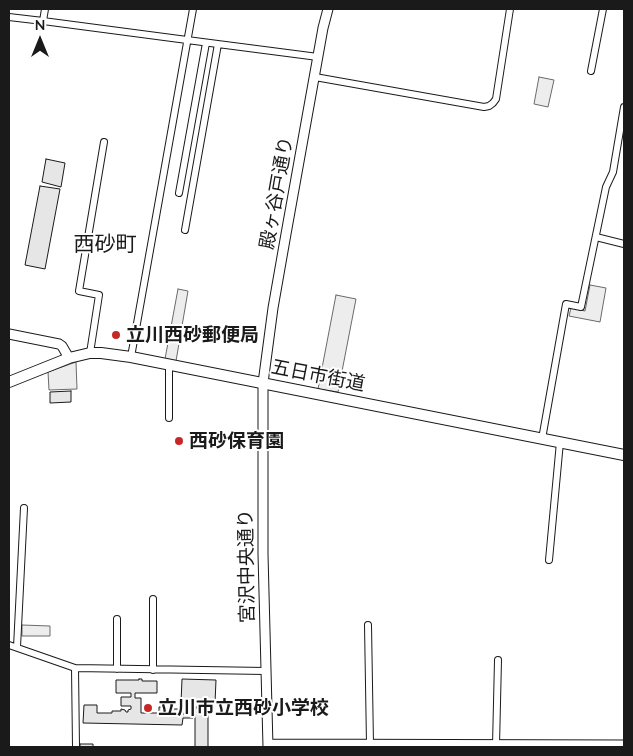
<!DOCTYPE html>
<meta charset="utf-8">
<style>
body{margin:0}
#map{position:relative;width:633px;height:756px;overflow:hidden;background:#fff;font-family:Mulish,sans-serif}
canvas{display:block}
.frame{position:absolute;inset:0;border:10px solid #1a1a1a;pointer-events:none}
.north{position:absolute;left:15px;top:15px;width:50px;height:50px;-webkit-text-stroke:4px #fff;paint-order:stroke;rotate:0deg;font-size:14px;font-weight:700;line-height:20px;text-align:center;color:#1a1a1a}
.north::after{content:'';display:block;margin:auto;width:18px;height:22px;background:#1a1a1a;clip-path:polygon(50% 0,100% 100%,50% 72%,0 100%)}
</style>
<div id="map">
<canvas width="633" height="756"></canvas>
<div class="frame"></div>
<div class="north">N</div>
</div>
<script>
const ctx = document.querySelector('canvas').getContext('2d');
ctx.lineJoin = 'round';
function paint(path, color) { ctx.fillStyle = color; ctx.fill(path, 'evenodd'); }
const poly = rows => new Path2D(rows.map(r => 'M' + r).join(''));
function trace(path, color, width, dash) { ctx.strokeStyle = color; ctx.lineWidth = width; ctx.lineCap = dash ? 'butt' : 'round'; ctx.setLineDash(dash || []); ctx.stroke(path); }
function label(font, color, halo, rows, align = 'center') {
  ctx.font = font + ' Mulish,"Noto Sans JP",sans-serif'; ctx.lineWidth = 4; ctx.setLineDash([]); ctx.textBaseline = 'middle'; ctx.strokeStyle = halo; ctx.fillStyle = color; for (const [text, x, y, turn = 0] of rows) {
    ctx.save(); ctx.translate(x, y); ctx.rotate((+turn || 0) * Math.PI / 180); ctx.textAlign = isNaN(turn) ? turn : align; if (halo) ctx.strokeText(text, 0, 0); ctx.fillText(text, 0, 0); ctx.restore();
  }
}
const built = poly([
 [539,77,554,80,548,107,534,104,539,77],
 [590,285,606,288,600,322,569,316,571,308,585,311,590,285],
 [178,289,188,291,176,361,165,359,178,289],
 [336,295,356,299,338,392,318,389,336,295],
 [76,362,77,389,49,390,48,372,76,362],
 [22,625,50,626,50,636,22,636,22,625]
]);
const building = poly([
 [46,159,65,163,61,187,42,182,46,159],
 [40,186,60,189,45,269,25,265,40,186],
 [71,391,71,402,50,403,50,392,71,391],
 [139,679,142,679,142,681,157,681,157,693,135,693,135,698,141,698,141,713,159,713,159,707,164,707,164,709,183,709,183,714,189,714,190,703,181,703,182,679,216,680,215,703,212,703,212,707,193,707,193,718,183,718,182,725,83,723,84,705,97,705,97,713,112,713,112,711,121,711,121,709,125,710,126,712,128,712,128,710,131,709,131,706,121,706,121,697,131,697,131,693,116,693,116,680,139,680,139,679],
 [195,708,208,708,208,747,195,747,195,708],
 [80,744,93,744,93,747,80,747,80,744]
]);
const street = poly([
 [9,17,43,21,187,40,318,57],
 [43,21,45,9],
 [591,71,603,9],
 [315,77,484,107,489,106,493,103,496,99,510,9],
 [179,193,206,43],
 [185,230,218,44],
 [596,237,624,244],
 [90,353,99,295,79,291,104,142],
 [131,357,193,9],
 [169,418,169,365],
 [542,439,566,304,581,307,606,187,613,172,624,107],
 [549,560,560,442],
 [153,599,153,670],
 [117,619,117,669],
 [368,625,370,744],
 [9,645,75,668,266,671],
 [17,647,24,508],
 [75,668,76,747],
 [496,745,498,660]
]);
const secondary = poly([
 [9,334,59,344,62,346,69,358],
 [268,744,624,745],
 [268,747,263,554,263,383,273,308,286,234,323,28,328,9]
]);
const primary = poly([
 [9,382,69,358,90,353,101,353,131,357,624,455]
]);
const markers = [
 [116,335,5,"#c62828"],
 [179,441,5,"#c62828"],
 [148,708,5,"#c62828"]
];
const streetNames = [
 ["殿ヶ谷戸通り",277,193,-80],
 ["五日市街道",318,376,11],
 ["宮沢中央通り",247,566,-91]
];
const poiNames = [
 ["立川西砂郵便局",126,335],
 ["西砂保育園",189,441],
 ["立川市立西砂小学校",158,708]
];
const quarterNames = [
 ["西砂町",105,245]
];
paint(built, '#ededed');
trace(built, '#6a6a6a', 1);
paint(building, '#e6e6e6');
trace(building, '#1a1a1a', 1);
trace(street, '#1a1a1a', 8);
trace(secondary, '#1a1a1a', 11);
trace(primary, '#1a1a1a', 12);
trace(street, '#fff', 6);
trace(secondary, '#fff', 9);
trace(primary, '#fff', 10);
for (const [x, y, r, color] of markers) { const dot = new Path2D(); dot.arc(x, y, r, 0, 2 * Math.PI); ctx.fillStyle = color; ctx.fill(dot); trace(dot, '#fff', 2); }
label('19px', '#1a1a1a', '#fff', streetNames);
label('bold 19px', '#1a1a1a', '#fff', poiNames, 'left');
label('21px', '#1a1a1a', '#fff', quarterNames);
</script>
